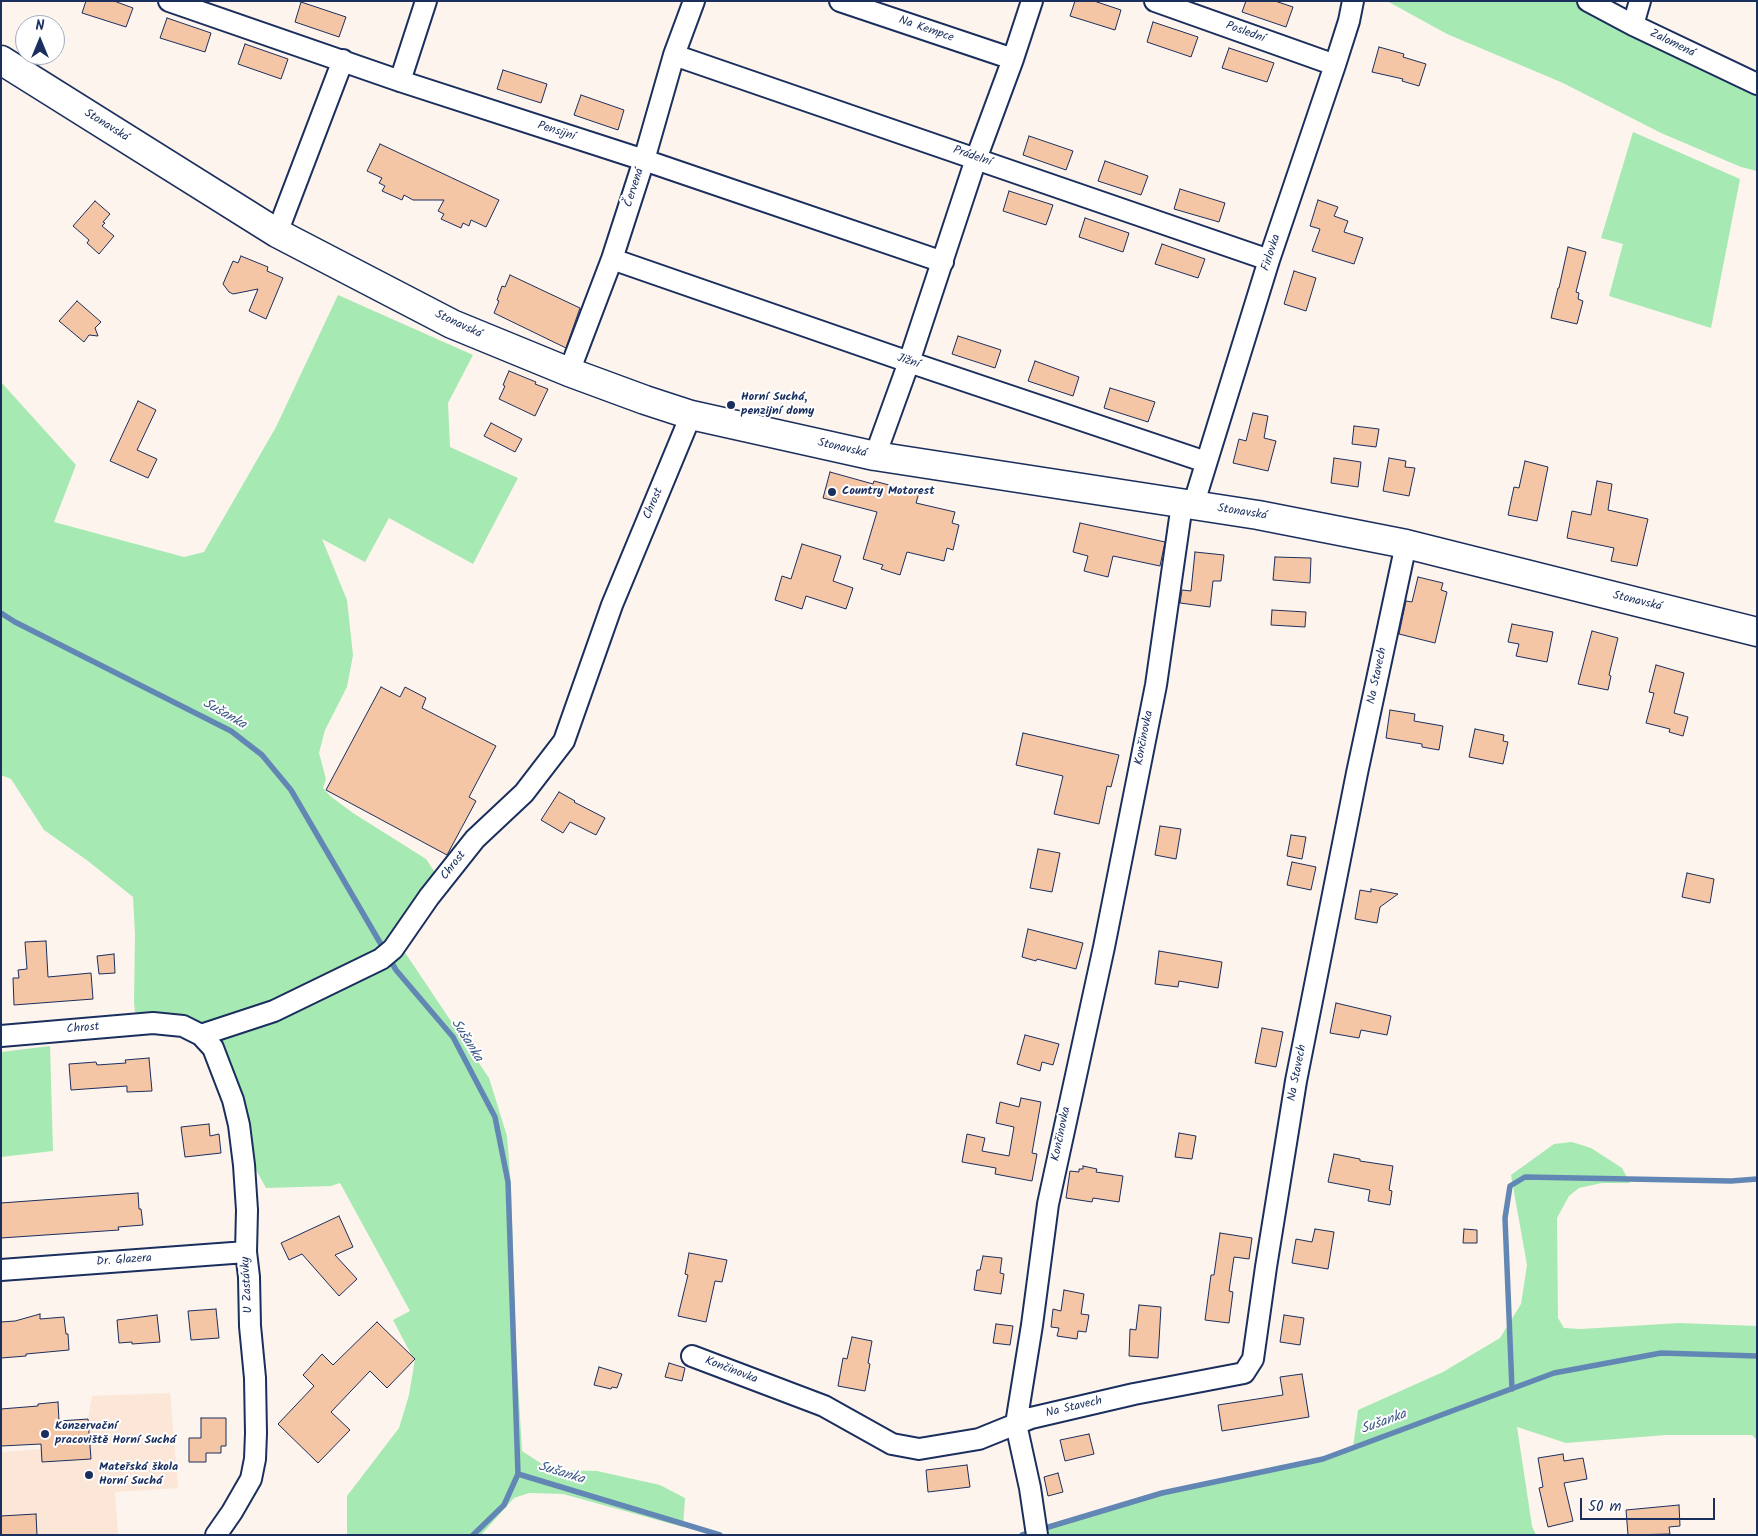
<!DOCTYPE html>
<meta charset="utf-8">
<style>
body{margin:0}
#map{position:relative;width:1758px;height:1536px;overflow:hidden;background:#fdf4ed;font-family:Kalam,sans-serif}
canvas{display:block}
.frame{position:absolute;inset:0;border:2px solid #1b2f5e;pointer-events:none}
.north{position:absolute;left:15px;top:15px;width:50px;height:50px;box-sizing:border-box;background:#fff;border:1px solid #a4acbf;border-radius:50%;rotate:0deg;font-size:14px;font-weight:700;line-height:20px;text-align:center;color:#1b2f5e}
.north::after{content:'';display:block;margin:auto;width:18px;height:22px;background:#1b2f5e;clip-path:polygon(50% 0,100% 100%,50% 72%,0 100%)}
.scale{position:absolute;left:1580px;top:1498px;width:135px;height:22px;box-sizing:border-box;border:2px solid #1b2f5e;border-top:0;padding-left:6px;font-size:15px;line-height:18px;white-space:nowrap;color:#1b2f5e;-webkit-text-stroke:4px #fff;paint-order:stroke}
</style>
<div id="map">
<canvas width="1758" height="1536"></canvas>
<div class="frame"></div>
<div class="north">N</div>
<div class="scale">50 m</div>
</div>
<script>
const ctx = document.querySelector('canvas').getContext('2d');
ctx.lineJoin = 'round';
function paint(path, color) { ctx.fillStyle = color; ctx.fill(path, 'evenodd'); }
const poly = rows => new Path2D(rows.map(r => 'M' + r).join(''));
function trace(path, color, width, dash) { ctx.strokeStyle = color; ctx.lineWidth = width; ctx.lineCap = dash ? 'butt' : 'round'; ctx.setLineDash(dash || []); ctx.stroke(path); }
function label(font, color, halo, rows, align = 'center') {
  ctx.font = font + ' Kalam,sans-serif'; ctx.lineWidth = 4; ctx.setLineDash([]); ctx.textBaseline = 'middle'; ctx.strokeStyle = halo; ctx.fillStyle = color; for (const [text, x, y, turn = 0] of rows) {
    ctx.save(); ctx.translate(x, y); ctx.rotate((+turn || 0) * Math.PI / 180); ctx.textAlign = isNaN(turn) ? turn : align; if (halo) ctx.strokeText(text, 0, 0); ctx.fillText(text, 0, 0); ctx.restore();
  }
}
const built = poly([
 [170,1393,178,1488,115,1492,118,1535,1,1535,1,1452,41,1449,43,1462,91,1459,88,1419,92,1396]
]);
const green = poly([
 [1387,1,1574,1,1757,92,1757,171,1741,167,1661,133,1563,83,1447,34],
 [1633,132,1740,179,1711,328,1609,296,1623,244,1601,238],
 [338,295,473,355,448,403,450,447,518,478,473,564,389,518,365,562,322,539,347,600,353,655,347,687,325,730,319,753,326,779,323,788,330,796,353,813,426,859,436,874,393,940,404,951,489,1078,507,1136,511,1187,516,1349,522,1451,551,1470,597,1471,660,1485,685,1498,683,1527,563,1494,529,1493,514,1498,481,1535,347,1535,347,1496,399,1428,409,1395,415,1359,412,1356,393,1320,410,1311,340,1183,331,1186,266,1188,249,1157,240,1094,178,1016,135,1012,134,1002,135,934,133,897,88,861,44,830,11,779,1,775,1,382,76,465,54,522,184,557,204,552,276,427],
 [50,1046,53,1151,1,1157,1,1052],
 [1572,1142,1591,1148,1622,1168,1630,1183,1602,1183,1579,1188,1569,1196,1557,1218,1558,1318,1564,1328,1581,1329,1679,1323,1757,1326,1757,1440,1752,1435,1666,1435,1566,1443,1517,1427,1532,1526,1536,1535,1040,1535,1039,1530,1162,1493,1323,1459,1353,1448,1358,1410,1443,1372,1500,1338,1521,1304,1527,1265,1511,1175,1554,1144]
]);
const stream = poly([
 [1,613,15,622,231,731,262,755,291,790,396,970,453,1037,495,1117,508,1182,518,1474,720,1535],
 [1512,1389,1505,1218,1510,1186,1525,1177,1731,1181,1757,1179],
 [473,1535,504,1505,518,1474],
 [1022,1535,1162,1493,1323,1459,1554,1373,1661,1353,1757,1356]
]);
const building = poly([
 [86,1,114,1,133,8,126,27,82,13,86,1],
 [1075,1,1094,1,1121,10,1115,30,1070,16,1075,1],
 [1246,1,1275,1,1293,7,1286,27,1242,12,1246,1],
 [301,2,346,17,339,37,295,22,301,2],
 [167,18,211,33,205,52,160,38,167,18],
 [1153,22,1198,37,1191,57,1147,42,1153,22],
 [245,44,288,59,281,79,238,64,245,44],
 [1379,47,1404,54,1403,57,1426,64,1419,86,1402,81,1403,79,1372,72,1379,47],
 [1229,48,1274,63,1267,82,1222,68,1229,48],
 [503,70,547,84,541,103,497,89,503,70],
 [581,95,624,110,618,130,574,115,581,95],
 [1029,136,1073,151,1066,170,1023,155,1029,136],
 [380,144,499,200,486,227,471,220,469,226,463,223,461,228,441,219,444,214,438,211,444,200,413,200,404,195,402,200,382,191,385,186,379,183,382,178,367,171,380,144],
 [1105,161,1148,176,1141,195,1098,181,1105,161],
 [1180,189,1225,203,1219,222,1174,209,1180,189],
 [1009,191,1053,205,1046,225,1003,211,1009,191],
 [1318,200,1338,207,1334,216,1348,221,1344,232,1363,238,1354,264,1312,251,1320,229,1310,226,1318,200],
 [95,201,110,214,103,222,105,223,102,226,114,236,99,254,87,243,89,240,73,226,95,201],
 [1085,218,1129,233,1123,252,1079,237,1085,218],
 [1162,244,1205,259,1198,278,1155,264,1162,244],
 [1568,247,1586,252,1576,292,1579,293,1578,299,1583,301,1577,324,1551,318,1558,288,1559,288,1568,247],
 [241,256,268,267,267,271,283,278,266,319,249,311,258,289,233,294,229,292,223,284,233,261,238,263,241,256],
 [1294,271,1316,278,1306,311,1284,304,1294,271],
 [510,275,580,308,566,348,494,313,499,301,497,300,502,286,505,287,510,275],
 [77,301,101,322,95,328,98,336,89,335,84,342,59,321,77,301],
 [958,336,1001,350,995,368,952,354,958,336],
 [1035,361,1079,377,1073,396,1028,381,1035,361],
 [509,371,536,382,535,384,548,389,535,416,499,399,505,386,503,385,509,371],
 [1110,388,1155,402,1148,422,1104,408,1110,388],
 [138,401,156,410,137,450,157,459,148,478,110,461,138,401],
 [1253,413,1268,416,1264,438,1276,441,1268,471,1233,463,1239,439,1246,441,1253,413],
 [491,423,522,439,515,452,484,436,491,423],
 [1354,426,1379,429,1376,447,1352,444,1354,426],
 [1334,458,1361,462,1358,487,1331,483,1334,458],
 [1389,458,1406,461,1405,467,1415,468,1409,496,1383,491,1389,458],
 [1525,461,1548,467,1537,521,1508,515,1514,487,1519,488,1525,461],
 [830,472,873,484,874,481,919,493,916,503,955,512,952,523,959,525,953,550,947,548,944,561,907,552,900,575,881,569,883,565,863,559,877,512,823,498,830,472],
 [1597,481,1612,484,1608,510,1648,519,1637,566,1611,561,1614,548,1567,538,1572,511,1591,515,1597,481],
 [1080,523,1165,542,1160,566,1113,556,1108,577,1084,571,1088,556,1073,552,1080,523],
 [802,544,841,556,833,581,853,588,846,609,806,596,802,609,775,600,782,576,791,579,802,544],
 [1195,552,1224,555,1221,581,1213,581,1210,607,1180,603,1182,590,1191,591,1195,552],
 [1275,557,1311,558,1310,583,1273,580,1275,557],
 [1418,577,1443,583,1441,590,1447,592,1435,643,1399,634,1406,601,1412,602,1418,577],
 [1272,610,1306,612,1305,627,1271,625,1272,610],
 [1512,624,1553,632,1547,662,1516,656,1519,644,1508,642,1512,624],
 [1592,631,1618,638,1609,675,1611,676,1608,690,1578,684,1592,631],
 [1656,665,1684,673,1674,713,1688,717,1683,736,1669,732,1670,729,1646,723,1654,693,1649,692,1656,665],
 [381,687,400,697,405,687,426,698,422,708,496,746,469,797,476,801,447,855,326,790,381,687],
 [1390,710,1415,714,1414,721,1443,726,1439,750,1422,747,1422,744,1386,738,1390,710],
 [1475,729,1504,735,1503,741,1508,742,1503,764,1469,757,1475,729],
 [1023,733,1119,755,1111,787,1107,786,1099,824,1054,814,1063,776,1016,765,1023,733],
 [559,792,575,801,574,802,605,818,596,835,570,822,563,833,541,820,559,792],
 [1160,826,1181,829,1176,859,1155,855,1160,826],
 [1291,835,1306,837,1302,859,1287,856,1291,835],
 [1038,849,1060,853,1052,892,1030,888,1038,849],
 [1292,862,1316,867,1311,890,1287,885,1292,862],
 [1687,873,1714,879,1710,903,1682,897,1687,873],
 [1371,889,1398,894,1380,907,1377,923,1355,919,1360,890,1371,892,1371,889],
 [1028,929,1083,943,1076,969,1037,959,1036,961,1022,957,1028,929],
 [46,941,48,977,91,973,93,999,14,1005,13,978,19,978,18,970,27,969,25,942,46,941],
 [1159,951,1222,962,1218,988,1179,981,1178,987,1155,984,1159,951],
 [114,954,115,973,99,974,97,956,114,954],
 [1336,1003,1391,1016,1387,1035,1361,1030,1359,1038,1330,1033,1336,1003],
 [1262,1028,1283,1032,1276,1067,1255,1063,1262,1028],
 [1025,1035,1059,1044,1053,1065,1042,1062,1040,1071,1017,1064,1025,1035],
 [149,1058,152,1091,127,1092,127,1086,71,1090,69,1064,96,1062,97,1065,126,1063,125,1060,149,1058],
 [1021,1098,1041,1102,1032,1153,1037,1154,1032,1181,995,1174,996,1168,962,1162,967,1134,985,1138,982,1151,1009,1156,1014,1127,996,1123,1000,1102,1019,1107,1021,1098],
 [209,1124,210,1136,219,1134,221,1153,185,1157,181,1127,209,1124],
 [1179,1133,1196,1136,1192,1159,1175,1157,1179,1133],
 [1334,1154,1360,1159,1360,1161,1393,1166,1389,1190,1392,1191,1390,1205,1368,1201,1370,1190,1328,1182,1334,1154],
 [1083,1166,1097,1169,1096,1172,1123,1176,1119,1202,1093,1198,1092,1202,1066,1198,1070,1171,1079,1172,1079,1169,1083,1169,1083,1166],
 [138,1193,139,1209,141,1209,143,1225,118,1227,119,1230,1,1238,1,1203,138,1193],
 [339,1216,353,1247,335,1255,357,1279,339,1296,302,1254,289,1260,281,1243,339,1216],
 [1315,1229,1334,1232,1328,1269,1292,1263,1296,1239,1312,1242,1315,1229],
 [1464,1229,1477,1230,1477,1243,1463,1243,1464,1229],
 [1220,1233,1252,1238,1249,1259,1234,1257,1229,1291,1233,1292,1229,1323,1205,1320,1211,1275,1214,1275,1220,1233],
 [689,1253,727,1260,722,1282,715,1281,706,1322,678,1316,688,1275,685,1274,689,1253],
 [983,1256,1002,1258,1000,1273,1004,1274,1001,1294,974,1290,977,1270,980,1270,983,1256],
 [1064,1290,1084,1294,1081,1314,1089,1315,1086,1332,1078,1331,1077,1339,1057,1336,1059,1328,1051,1327,1053,1309,1061,1311,1064,1290],
 [1139,1305,1161,1307,1158,1358,1129,1356,1130,1329,1136,1330,1139,1305],
 [216,1309,219,1338,191,1340,188,1311,216,1309],
 [40,1314,40,1319,64,1317,66,1334,68,1334,69,1350,26,1354,26,1356,1,1358,1,1322,15,1321,40,1314],
 [157,1315,160,1342,132,1344,132,1342,119,1343,117,1320,157,1315],
 [1284,1315,1304,1318,1300,1345,1280,1342,1284,1315],
 [377,1322,415,1359,387,1388,370,1371,331,1412,350,1430,318,1463,278,1424,314,1386,303,1375,322,1354,333,1365,377,1322],
 [996,1324,1013,1326,1010,1345,993,1343,996,1324],
 [852,1337,872,1341,868,1363,870,1364,865,1391,838,1386,843,1358,847,1359,852,1337],
 [669,1363,685,1368,682,1381,665,1377,669,1363],
 [599,1367,622,1374,617,1388,612,1387,611,1389,594,1385,599,1367],
 [1302,1374,1309,1417,1222,1431,1218,1405,1283,1395,1280,1377,1302,1374],
 [58,1402,59,1421,88,1419,91,1459,42,1462,41,1444,1,1446,1,1409,38,1406,38,1404,58,1402],
 [201,1418,226,1418,226,1446,221,1446,221,1453,206,1453,206,1462,189,1462,189,1438,201,1438,201,1418],
 [1089,1434,1094,1454,1065,1461,1060,1440,1089,1434],
 [1563,1454,1564,1461,1583,1458,1587,1479,1564,1483,1573,1521,1548,1527,1539,1488,1543,1487,1538,1458,1563,1454],
 [967,1465,970,1487,928,1492,926,1470,967,1465],
 [1058,1473,1063,1492,1048,1496,1044,1477,1058,1473],
 [1679,1505,1680,1526,1669,1527,1670,1534,1628,1535,1626,1510,1679,1505],
 [36,1514,37,1535,1,1535,1,1516,36,1514]
]);
const street = poly([
 [169,1,400,81,644,160,943,262],
 [840,1,1013,59],
 [1155,1,1335,65],
 [1588,1,1633,25,1757,84],
 [1633,25,1640,1],
 [674,55,1269,260],
 [400,81,426,1],
 [277,233,343,60],
 [612,259,909,362,1206,462],
 [569,372,612,259,644,160,674,55,694,1],
 [875,456,909,362,976,159,1013,59,1032,1],
 [1193,506,1269,260,1335,65,1349,21,1353,1],
 [201,1035,274,1011,381,959,393,949,429,897,475,839,524,793,564,741,612,605,691,415],
 [1,1036,153,1023,183,1026,201,1035,213,1048,233,1100,239,1125,244,1165,247,1210,246,1252,249,1277,250,1326,255,1378,256,1433,255,1459,251,1479,232,1512,216,1535],
 [1,1270,246,1252],
 [692,1356,824,1406,892,1444,919,1449,979,1439,1016,1424,1032,1325,1048,1204,1104,947,1156,685,1182,504],
 [1037,1535,1030,1488,1016,1424,1031,1418,1134,1394,1244,1373,1253,1359,1266,1267,1296,1081,1357,773,1406,544]
]);
const secondary = poly([
 [1,60,277,233,452,324,569,372,645,400,691,415,875,456,1258,515,1406,544,1757,632]
]);
const markers = [
 [731,405,5,"#1b2f5e"],
 [832,492,5,"#1b2f5e"],
 [45,1434,5,"#1b2f5e"],
 [89,1475,5,"#1b2f5e"]
];
const streetNames = [
 ["Na Kempce",926,30,19],
 ["Poslední",1245,33,20],
 ["Zalomená",1672,44,26],
 ["Stonavská",106,126,32],
 ["Pensijní",556,132,18],
 ["Prádelní",972,157,19],
 ["Červená",635,188,-72],
 ["Firlovka",1272,253,-72],
 ["Stonavská",458,325,25],
 ["Jižní",908,362,19],
 ["Stonavská",842,449,13],
 ["Chrost",654,504,-67],
 ["Stonavská",1242,513,9],
 ["Stonavská",1637,602,14],
 ["Na Stavech",1378,676,-78],
 ["Končinovka",1145,738,-79],
 ["Chrost",454,866,-52],
 ["Chrost",83,1029,-5],
 ["Na Stavech",1298,1073,-79],
 ["Končinovka",1062,1134,-78],
 ["Dr. Glazera",124,1261,-4],
 ["U Zastávky",248,1285,-93],
 ["Končinovka",731,1371,21],
 ["Na Stavech",1074,1408,-13]
];
const poiNames = [
 ["Horní Suchá,",741,398],
 ["penzijní domy",741,412],
 ["Country Motorest",842,492],
 ["Konzervační",55,1427],
 ["pracoviště Horní Suchá",55,1441],
 ["Mateřská škola",99,1468],
 ["Horní Suchá",99,1482]
];
const waterNames = [
 ["Sušanka",224,715,30],
 ["Sušanka",466,1041,58],
 ["Sušanka",1384,1423,-20],
 ["Sušanka",561,1474,17]
];
paint(built, '#fbe6d7');
paint(green, '#a7e9b2');
trace(stream, '#6387b4', 5.5);
paint(building, '#f5c6a5');
trace(building, '#1b2f5e', 1);
trace(street, '#1b2f5e', 24);
trace(secondary, '#1b2f5e', 31);
trace(street, '#fff', 20);
trace(secondary, '#fff', 28);
for (const [x, y, r, color] of markers) { const dot = new Path2D(); dot.arc(x, y, r, 0, 2 * Math.PI); ctx.fillStyle = color; ctx.fill(dot); trace(dot, '#fff', 2); }
label('12px', '#1b2f5e', '#fff', streetNames);
label('bold 12px', '#1b2f5e', '#fff', poiNames, 'left');
label('italic 14px', '#3f5b89', '#fff', waterNames);
</script>
